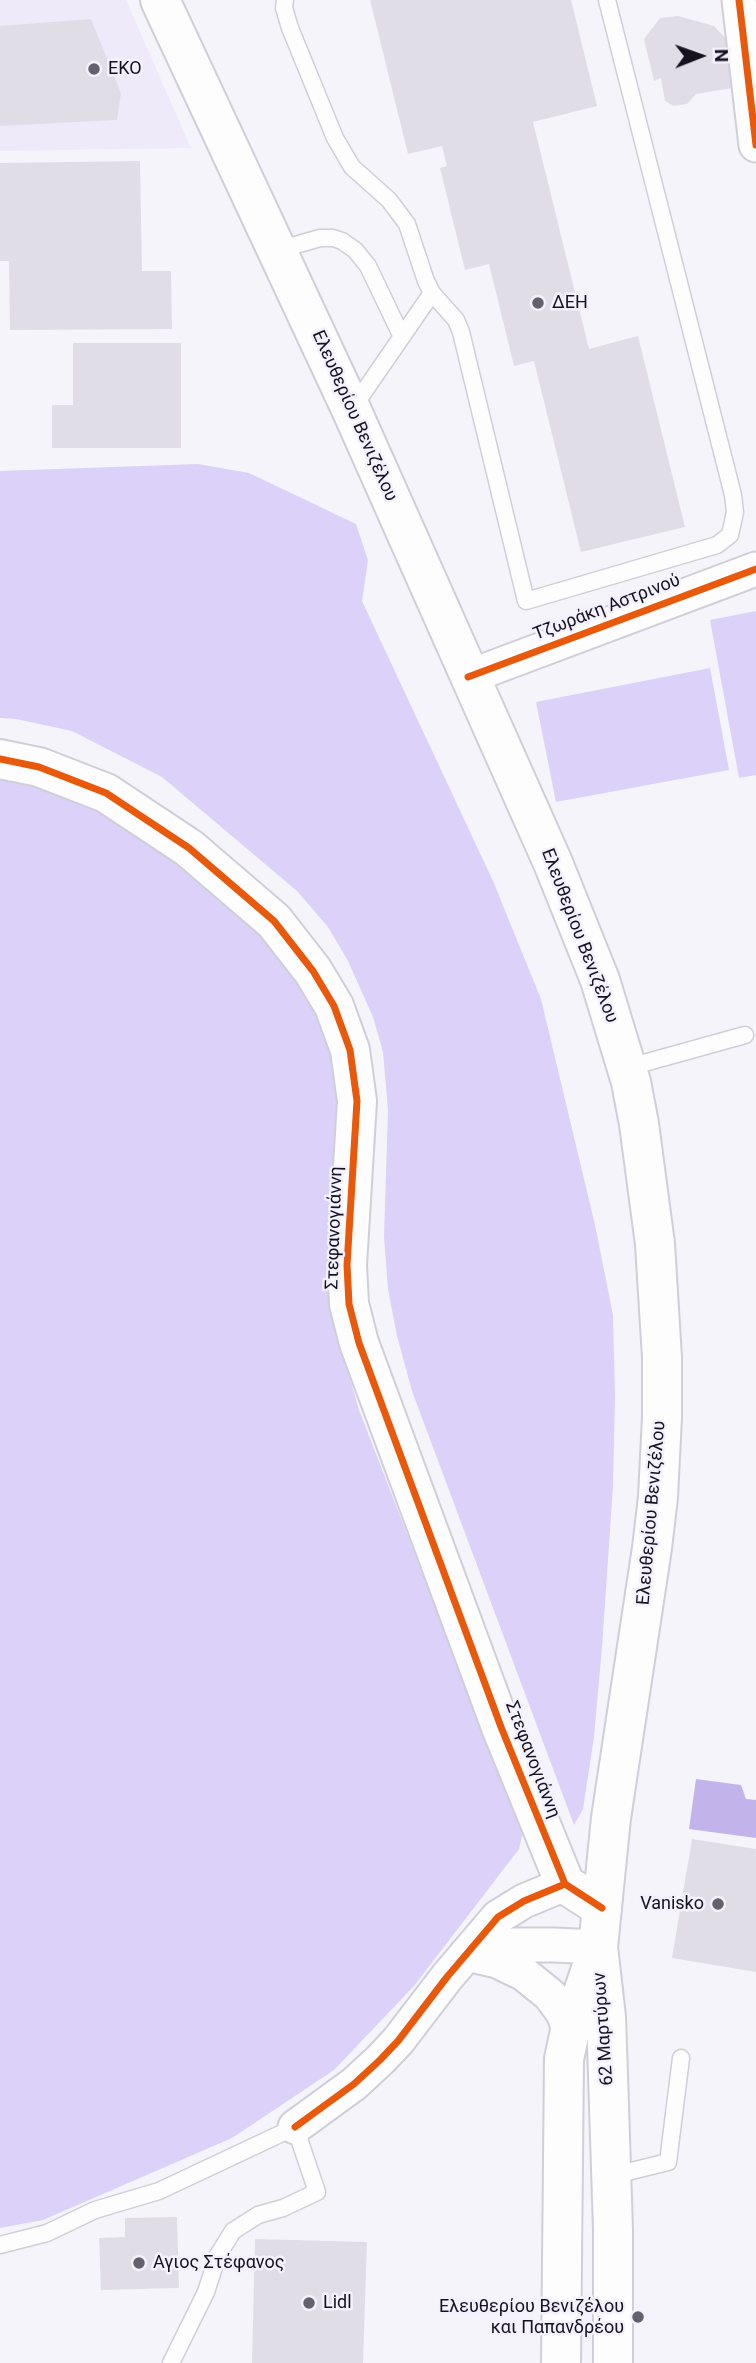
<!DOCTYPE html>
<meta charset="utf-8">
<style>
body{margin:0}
#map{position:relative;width:756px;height:2363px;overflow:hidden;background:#f5f4fb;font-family:Roboto,sans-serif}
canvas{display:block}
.north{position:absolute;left:665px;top:21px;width:70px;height:70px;-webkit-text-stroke:5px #f4f1fe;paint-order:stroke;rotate:89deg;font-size:19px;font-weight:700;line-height:28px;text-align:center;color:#15121d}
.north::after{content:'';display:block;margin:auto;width:24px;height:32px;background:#15121d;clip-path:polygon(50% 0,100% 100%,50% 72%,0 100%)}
</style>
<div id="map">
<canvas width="756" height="2363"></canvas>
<div class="north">N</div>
</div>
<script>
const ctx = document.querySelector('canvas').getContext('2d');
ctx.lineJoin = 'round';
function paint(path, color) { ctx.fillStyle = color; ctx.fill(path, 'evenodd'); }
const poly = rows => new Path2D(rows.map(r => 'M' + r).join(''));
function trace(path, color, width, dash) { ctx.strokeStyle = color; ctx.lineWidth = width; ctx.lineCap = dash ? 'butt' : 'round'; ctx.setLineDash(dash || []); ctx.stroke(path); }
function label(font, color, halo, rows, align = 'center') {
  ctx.font = font + ' Roboto,sans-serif'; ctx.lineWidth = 5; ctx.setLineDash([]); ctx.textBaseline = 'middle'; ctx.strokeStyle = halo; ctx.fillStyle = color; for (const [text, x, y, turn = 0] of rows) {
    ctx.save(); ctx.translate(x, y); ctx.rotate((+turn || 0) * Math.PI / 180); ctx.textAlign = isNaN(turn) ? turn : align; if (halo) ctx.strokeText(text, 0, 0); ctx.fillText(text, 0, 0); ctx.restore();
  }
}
const built = poly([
 [0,0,126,0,191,148,0,151]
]);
const green = poly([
 [198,464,249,473,356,524,368,560,362,601,493,881,541,999,595,1225,613,1315,615,1397,613,1486,602,1647,594,1737,583,1809,574,1825,412,1391,397,1336,388,1289,384,1237,388,1110,383,1052,373,1017,348,961,328,927,297,891,162,777,72,731,16,719,0,718,0,471],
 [756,611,756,775,739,778,710,620],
 [710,668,729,770,556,802,536,702],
 [0,778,39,784,86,802,137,833,211,888,279,946,313,995,332,1049,339,1109,331,1194,333,1319,359,1410,521,1828,522,1836,519,1849,414,1986,334,2070,232,2138,43,2220,0,2228]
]);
const water = poly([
 [696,1779,741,1785,746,1799,756,1800,756,1838,689,1829]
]);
const building = poly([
 [370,0,571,0,597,106,533,122,589,349,638,336,685,527,581,552,534,361,514,366,489,264,465,270,440,168,447,166,442,146,408,154],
 [678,16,714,26,730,43,739,87,696,94,687,104,674,106,665,101,661,78,654,81,644,39,660,18],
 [91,19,121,93,117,120,0,126,0,26],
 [140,161,142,271,171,271,172,329,10,330,9,261,0,261,0,163],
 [73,343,181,343,181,448,52,448,52,405,73,405],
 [692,1839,756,1849,756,1972,672,1958],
 [177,2217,179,2288,101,2290,99,2238,125,2237,125,2218],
 [255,2239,367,2242,363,2363,252,2363]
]);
const lane = poly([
 [285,0,284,8,290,28,335,138,352,167,389,200,407,224,426,281,432,293,456,320,461,332,526,601,717,545,730,535,735,512,733,495,607,0],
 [278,250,320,238,333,238,342,241,355,250,368,266,401,335],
 [352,409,432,293],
 [626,1068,745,1035],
 [611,2176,668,2162,681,2058],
 [0,2245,47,2233,95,2210,159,2191,295,2127,317,2192,283,2208,258,2215,233,2231,218,2255,206,2292,171,2363]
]);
const street = poly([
 [739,0,756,145],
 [468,677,756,569],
 [475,1953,514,1945,554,1945,598,1947],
 [466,1954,497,1961,524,1974,550,1995,563,2013,570,2031],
 [295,2127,354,2084,380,2060,398,2041,447,1977,498,1917,524,1901,565,1884]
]);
const secondary = poly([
 [0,759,39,767,106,793,189,848,274,921,313,971,334,1006,350,1050,357,1101,347,1265,349,1304,359,1343,501,1727,565,1884,602,1908]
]);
const primary = poly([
 [160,0,351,409,553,863,600,980,631,1082,639,1124,655,1244,662,1358,662,1417,658,1497,652,1548,611,1818,598,1947,606,2017,608,2075,613,2230,613,2363],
 [561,2363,564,2059,570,2031,595,1957]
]);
const cycleway = poly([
 [739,0,756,145],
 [468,677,756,569],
 [0,759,39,767,106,793,189,848,274,921,313,971,334,1006,350,1050,357,1101,347,1265,349,1304,359,1343,501,1727,565,1884,602,1908],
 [295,2127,354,2084,380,2060,398,2041,447,1977,498,1917,524,1901,565,1884]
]);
const markers = [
 [94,69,7,"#63616b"],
 [538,303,7,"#63616b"],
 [718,1904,7,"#63616b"],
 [139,2263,7,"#63616b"],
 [309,2303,7,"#63616b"],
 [638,2317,7,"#63616b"]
];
const poiNames = [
 ["EKO",108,69],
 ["ΔΕΗ",552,303],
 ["Vanisko",704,1904,"right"],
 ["Αγιος Στέφανος",153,2263],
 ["Lidl",323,2303],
 ["Ελευθερίου Βενιζέλου",624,2307,"right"],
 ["και Παπανδρέου",624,2328,"right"]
];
const streetNames = [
 ["Ελευθερίου Βενιζέλου",354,416,66],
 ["Τζωράκη Αστρινού",607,608,-21],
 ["Ελευθερίου Βενιζέλου",579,936,69],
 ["Στεφανογιάννη",335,1228,-88],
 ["Ελευθερίου Βενιζέλου",652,1513,-85],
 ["Στεφανογιάννη",532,1760,69],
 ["62 Μαρτύρων",604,2029,-94]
];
paint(built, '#eeeafa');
paint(green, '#dbd1f9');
paint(water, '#c2b4eb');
paint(building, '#e0dde7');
trace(lane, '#d0ced7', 19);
trace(street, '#d0ced7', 37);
trace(secondary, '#d0ced7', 42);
trace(primary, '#d0ced7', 42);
trace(lane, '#fefdfe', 16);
trace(street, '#fefdfe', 33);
trace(secondary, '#fefdfe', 38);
trace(primary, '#fefdfe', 38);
trace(cycleway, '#e8590c', 7);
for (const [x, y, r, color] of markers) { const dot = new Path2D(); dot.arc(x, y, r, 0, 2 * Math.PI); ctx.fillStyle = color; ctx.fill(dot); trace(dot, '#f4f1fe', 2.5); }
label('18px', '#15121d', '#f4f1fe', poiNames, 'left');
label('18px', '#15121d', '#f4f1fe', streetNames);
</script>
